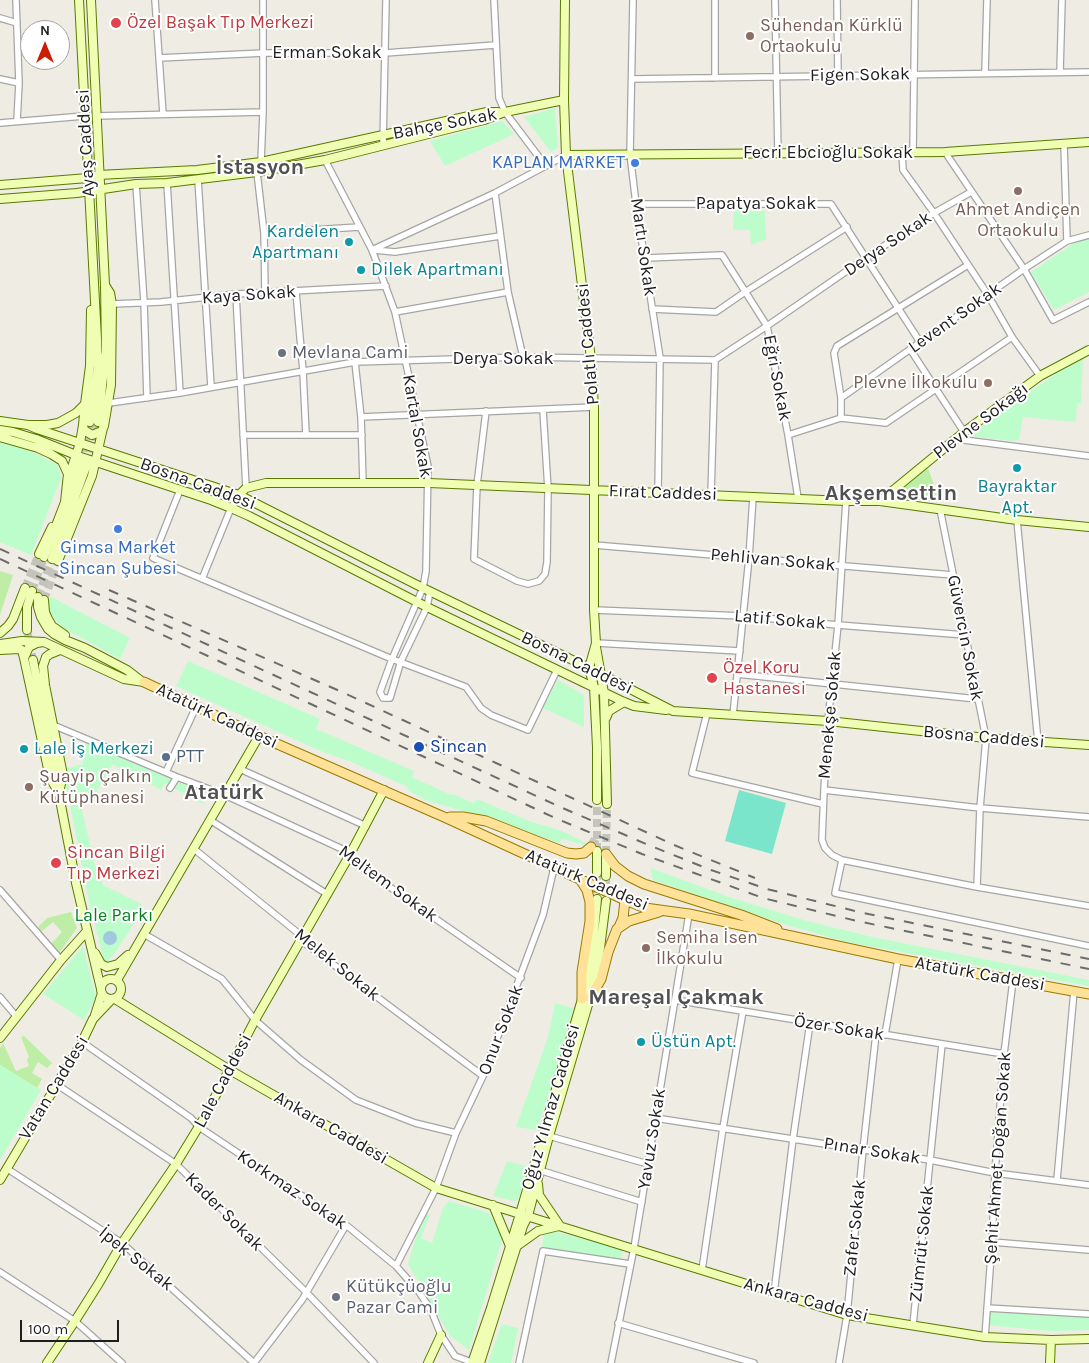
<!DOCTYPE html>
<meta charset="utf-8">
<style>
body{margin:0}
#map{position:relative;width:1089px;height:1363px;overflow:hidden;background:#efede3;font-family:Karla,sans-serif}
canvas{display:block}
.north{position:absolute;left:20px;top:20px;width:50px;height:50px;box-sizing:border-box;background:#fff;border:1px solid #a5a5a5;border-radius:50%;rotate:0deg;font-size:14px;font-weight:700;line-height:20px;text-align:center;color:#1e1e1e}
.north::after{content:'';display:block;margin:auto;width:18px;height:22px;background:#cb1d00;clip-path:polygon(50% 0,100% 100%,50% 72%,0 100%)}
.scale{position:absolute;left:20px;top:1320px;width:99px;height:22px;box-sizing:border-box;border:2px solid #1e1e1e;border-top:0;padding-left:6px;font-size:15px;line-height:18px;white-space:nowrap;color:#1e1e1e;-webkit-text-stroke:4px #fff;paint-order:stroke}
</style>
<div id="map">
<canvas width="1089" height="1363"></canvas>
<div class="north">N</div>
<div class="scale">100 m</div>
</div>
<script>
const ctx = document.querySelector('canvas').getContext('2d');
ctx.lineJoin = 'round';
function paint(path, color) { ctx.fillStyle = color; ctx.fill(path, 'evenodd'); }
const poly = rows => new Path2D(rows.map(r => 'M' + r).join(''));
function trace(path, color, width, dash) { ctx.strokeStyle = color; ctx.lineWidth = width; ctx.lineCap = dash ? 'butt' : 'round'; ctx.setLineDash(dash || []); ctx.stroke(path); }
function label(font, color, halo, rows, align = 'center') {
  ctx.font = font + ' Karla,sans-serif'; ctx.lineWidth = 4; ctx.setLineDash([]); ctx.textBaseline = 'middle'; ctx.strokeStyle = halo; ctx.fillStyle = color; for (const [text, x, y, turn = 0] of rows) {
    ctx.save(); ctx.translate(x, y); ctx.rotate((+turn || 0) * Math.PI / 180); ctx.textAlign = isNaN(turn) ? turn : align; if (halo) ctx.strokeText(text, 0, 0); ctx.fillText(text, 0, 0); ctx.restore();
  }
}
const grass = poly([
 [928,468,940,502,897,497,896,493],
 [0,571,13,575,0,615],
 [71,912,77,928,59,953,51,944,62,932,53,922,41,932,38,927,47,918],
 [24,1036,52,1063,47,1068,38,1062,32,1073,42,1079,37,1088,0,1065,0,1048,3,1043,16,1071,29,1066,27,1059,29,1057,21,1037]
]);
const park = poly([
 [555,108,558,147,551,152,524,117],
 [502,121,514,134,445,166,430,141],
 [734,210,765,211,766,239,751,245,750,230,733,230],
 [1089,239,1089,292,1054,310,1031,272,1077,241],
 [1083,359,1081,403,1077,403,1076,422,1023,417,1019,440,1012,441,972,436,978,429,1031,391,1059,372],
 [0,442,15,446,39,455,57,465,60,472,61,478,58,486,31,555,0,542],
 [51,597,130,638,120,659,65,629,58,624,53,617,49,608,49,599],
 [188,661,320,719,316,729,414,771,412,777,451,795,452,794,474,803,477,799,529,821,562,831,586,843,584,845,563,839,559,843,481,816,428,801,407,790,408,787,349,761,323,752,176,686],
 [558,680,584,695,584,727,543,708],
 [87,742,208,795,202,804,165,783,161,790,113,764,97,790,98,793,79,798,96,869,98,869,103,885,143,905,130,930,114,954,107,962,104,960,88,897,63,769,83,764,81,752],
 [650,868,732,898,807,921,872,937,1089,980,1089,986,846,942,777,922,653,880],
 [83,946,96,997,84,1020,43,994],
 [555,1003,573,1008,555,1075,537,1130,516,1127,548,1037],
 [0,1065,41,1090,0,1160],
 [507,1161,528,1167,518,1200,513,1201,493,1196],
 [449,1201,489,1213,503,1237,469,1350,451,1337,408,1264,417,1234,426,1214,430,1215,421,1238,432,1243,443,1208],
 [552,1231,623,1249,621,1260,542,1248,544,1233],
 [987,1312,1089,1317,1089,1330,1051,1331,986,1325],
 [502,1324,518,1328,511,1363,488,1363]
]);
const pitch = poly([
 [739,790,786,803,772,854,725,841]
]);
const water = poly([
 '103 938a7 7 0 1 1 14 0a7 7 0 1 1-14 0Z'
]);
const secondaryTunnel = poly([
 [80,463,90,422],
 [87,464,98,422],
 [25,588,39,554],
 [32,591,44,557],
 [38,597,52,559],
 [44,600,58,561],
 [27,630,33,660],
 [597,851,597,800],
 [606,854,607,804],
 [597,873,597,899],
 [606,876,606,896]
]);
const primaryTunnel = poly([
 [591,847,597,836]
]);
const street = poly([
 [16,0,19,83,17,121],
 [155,0,163,114],
 [263,0,263,112,261,162,257,172,264,233,265,293],
 [494,0,499,98,505,112,545,165],
 [633,0,630,154,636,204,660,358,658,493],
 [715,0,715,78],
 [775,0,778,153],
 [837,0,838,76],
 [0,18,17,23],
 [159,58,264,53,385,53,496,45],
 [1060,72,1062,0],
 [985,73,987,0],
 [0,79,19,83],
 [632,79,1089,72],
 [96,116,263,112],
 [0,123,84,116],
 [1064,144,1067,241],
 [383,145,386,0],
 [945,152,1024,269,1053,320,1089,302],
 [902,153,903,170,934,213,988,295,1012,337,1040,376],
 [913,153,915,0],
 [325,160,372,250,395,312,428,466,426,571,423,588,392,659,380,692,383,698,390,698,401,661,427,607,430,591],
 [198,179,211,387],
 [167,183,180,393],
 [136,184,144,302,147,398],
 [495,193,508,292,523,357],
 [636,204,831,204,920,342],
 [264,233,359,227],
 [372,250,495,193,566,155],
 [374,250,395,252,500,236],
 [646,258,722,255,767,326,788,435,798,498],
 [296,292,303,371,306,435],
 [236,294,246,488],
 [112,304,161,302,236,294,386,286],
 [652,309,716,312,745,292,847,227],
 [395,312,508,292],
 [910,349,964,432],
 [355,362,361,417,363,483],
 [841,398,834,353,837,346,968,265],
 [109,403,180,393,355,362,523,357,715,360,767,326,867,257,934,213,971,192],
 [486,411,477,485,474,559,517,581,528,584,539,581,545,574,547,562,548,489,543,410],
 [361,417,594,407],
 [841,418,841,398,1024,269,1067,241,1089,235],
 [243,435,362,435],
 [788,435,841,418,886,423,1012,337],
 [956,439,1089,456],
 [180,490,153,558,392,659,466,687,481,708,491,715,528,730,557,670],
 [711,495,715,360],
 [846,501,838,625,828,721,824,790,822,840,825,848,832,855,842,860,977,887,1089,906],
 [940,509,986,738,980,808,977,887],
 [1017,520,1038,742],
 [594,545,953,575],
 [202,579,231,508,239,495],
 [594,610,743,616,838,625,965,635],
 [596,643,740,651],
 [737,674,977,699],
 [707,713,692,773,823,804],
 [733,715,749,558,753,497],
 [53,725,177,777,225,795,342,849,348,858,521,978],
 [240,769,366,826],
 [166,772,196,707],
 [170,788,177,777],
 [824,790,980,808,1089,817],
 [210,820,327,894],
 [194,849,303,937,306,944,483,1076],
 [842,860,835,893,1089,946],
 [0,890,61,960],
 [144,934,222,979,255,1020,301,1060,356,1100,415,1123,456,1133],
 [0,997,16,1016],
 [675,1000,1004,1054],
 [885,1035,898,959],
 [82,1042,191,1118,199,1127,346,1225,396,1266,419,1292,431,1310,441,1335,455,1356,474,1363],
 [56,1084,176,1164,306,1292,374,1363],
 [655,1118,930,1160,995,1173,1089,1185],
 [549,1136,648,1164],
 [6,1168,122,1243,254,1363,302,1300,346,1225],
 [539,1170,642,1202],
 [1057,1180,1074,991],
 [992,1242,1089,1250],
 [396,1266,436,1188,456,1133,483,1076,543,915,554,868],
 [702,1270,723,1128,743,1011],
 [0,1272,75,1321,122,1363],
 [774,1293,793,1139,810,1023],
 [987,1308,1089,1314],
 [618,1323,754,1363],
 [913,1325,942,1044],
 [985,1337,992,1242,995,1173,1004,1054,1013,980],
 [519,1363,543,1251,630,1264],
 [611,1363,634,1248,689,914],
 [839,1363,847,1315,863,1150,876,1034]
]);
const secondary = poly([
 [79,0,97,339,98,368,90,422],
 [91,0,105,285,106,351,98,422],
 [565,0,564,100,566,155,591,359,594,407,594,610,596,643,589,668,594,687,597,747,597,800],
 [566,155,945,152,1089,142],
 [0,185,88,178,98,175,197,170,261,162,487,112,498,112],
 [0,199,77,193,136,184,167,183,257,172,325,160,484,120,505,112,564,100],
 [85,404,83,425,84,430,92,435,102,431,104,426,111,385,112,304,110,293,105,285],
 [0,421,28,425,47,425,58,423,76,413,85,404,90,366,91,310],
 [28,425,37,429,239,495,423,588,589,668,673,711,828,721,986,738,1089,745],
 [0,430,13,432,36,439,81,457,211,500,231,508,249,516,427,607,624,702,634,706,666,710],
 [0,437,38,448,51,454,62,461,68,474,65,502],
 [69,476,80,443,83,425],
 [239,495,246,488,266,483,429,483,846,501,880,501,1017,520,1089,527],
 [880,501,964,432,1040,376,1089,350],
 [39,554,52,527],
 [44,557,80,463],
 [52,559,87,464],
 [58,561,92,476,103,428],
 [38,597,38,607,41,617,48,629,54,634,65,640,85,648,127,670,140,680],
 [44,600,45,612,48,619,52,626,65,635],
 [27,630,27,607,32,591],
 [0,633,8,626,13,619,25,588],
 [44,642,37,643,29,647,24,658,50,778,56,788],
 [0,644,22,641,44,642,124,679,144,682],
 [596,647,604,693,607,804],
 [0,650,20,649,22,650,24,658],
 [33,660,76,883,101,989],
 [606,718,609,711,624,702],
 [60,788,63,775,45,685,43,666,46,657,50,654,60,650],
 [597,851,597,873],
 [606,876,606,854],
 [95,953,101,964,107,967,118,964,128,955],
 '101 989a10 10 0 1 1 20 0a10 10 0 1 1-20 0Z',
 [117,980,259,736],
 [115,999,228,1069,436,1188,847,1315,985,1337,1051,1340,1089,1339],
 [95,1015,102,993],
 [0,1038,61,960,87,931],
 [0,1180,82,1042,93,1019,112,999],
 [538,1184,539,1195,560,1226],
 [493,1205,510,1246],
 [517,1246,538,1231,559,1226],
 [47,1363,75,1321,99,1283,122,1243,176,1164,204,1118,255,1020,348,858,384,790],
 [428,1363,441,1335],
 [472,1363,491,1308,520,1214,582,999,592,954,597,899],
 [480,1363,523,1226,528,1216,549,1136,590,998,599,956,606,901],
 [1050,1363,1051,1340]
]);
const primary = poly([
 [144,682,259,736,444,817,625,900,645,908,689,914,898,959,1089,994],
 [450,817,463,817,486,821,567,853,576,854,584,853,591,847],
 [606,854,615,866,628,876,644,884,741,915,777,929],
 [580,879,587,890,590,902,590,921,582,972,582,999],
 [619,927,623,918,625,900],
 [590,998,601,979,608,952,617,929,629,921,659,912]
]);
const rail = poly([
 [0,549,558,806,646,844,711,870,767,889,859,912,1089,959],
 [0,559,555,818,642,854,763,898,857,921,1089,969],
 [109,590,342,692,674,845,755,878]
]);
const markers = [
 [116,23,6,"#e0444e"],
 [750,36,5,"#8d6e63"],
 [635,163,5,"#3f7fe0"],
 [1018,191,5,"#8d6e63"],
 [349,242,5,"#0f9aa8"],
 [361,270,5,"#0f9aa8"],
 [282,353,5,"#6b7280"],
 [988,383,5,"#8d6e63"],
 [1017,468,5,"#0f9aa8"],
 [118,529,5,"#3f7fe0"],
 [712,678,6,"#e0444e"],
 [419,747,6,"#1a4fb4"],
 [24,749,5,"#0f9aa8"],
 [166,757,5,"#5c6f8a"],
 [29,787,5,"#8d6e63"],
 [56,863,6,"#e0444e"],
 [646,948,5,"#8d6e63"],
 [641,1042,5,"#0f9aa8"],
 [336,1297,5,"#6b7280"]
];
const healthNames = [
 ["Özel Başak Tıp Merkezi",127,23],
 ["Özel Koru",723,668],
 ["Hastanesi",723,689],
 ["Sincan Bilgi",67,853],
 ["Tıp Merkezi",67,874]
];
const educationNames = [
 ["Sühendan Kürklü",760,26],
 ["Ortaokulu",760,47],
 ["Ahmet Andiçen",1018,210,"center"],
 ["Ortaokulu",1018,231,"center"],
 ["Plevne İlkokulu",978,383,"right"],
 ["Şuayip Çalkın",39,777],
 ["Kütüphanesi",39,798],
 ["Semiha İsen",656,938],
 ["İlkokulu",656,959]
];
const streetNames = [
 ["Erman Sokak",327,53],
 ["Figen Sokak",860,75,-1],
 ["Bahçe Sokak",445,124,-11],
 ["Ayaş Caddesi",86,143,-93],
 ["Fecri Ebcioğlu Sokak",828,153],
 ["Papatya Sokak",756,204],
 ["Derya Sokak",888,244,-34],
 ["Martı Sokak",643,247,82],
 ["Kaya Sokak",249,295,-4],
 ["Levent Sokak",955,318,-35],
 ["Polatlı Caddesi",588,344,-95],
 ["Derya Sokak",503,359],
 ["Eğri Sokak",777,378,79],
 ["Plevne Sokağı",981,421,-37],
 ["Kartal Sokak",417,426,80],
 ["Bosna Caddesi",198,484,20],
 ["Fırat Caddesi",663,493,2],
 ["Pehlivan Sokak",773,560,5],
 ["Latif Sokak",780,620,5],
 ["Güvercin Sokak",965,638,79],
 ["Bosna Caddesi",577,663,26],
 ["Menekşe Sokak",830,715,-85],
 ["Atatürk Caddesi",217,716,25],
 ["Bosna Caddesi",984,737,5],
 ["Atatürk Caddesi",587,880,23],
 ["Meltem Sokak",388,884,36],
 ["Melek Sokak",337,965,39],
 ["Atatürk Caddesi",980,974,10],
 ["Özer Sokak",839,1028,9],
 ["Onur Sokak",501,1030,-69],
 ["Lale Caddesi",223,1081,-62],
 ["Vatan Caddesi",54,1088,-59],
 ["Oğuz Yılmaz Caddesi",551,1107,-74],
 ["Ankara Caddesi",331,1128,30],
 ["Yavuz Sokak",652,1139,-81],
 ["Pınar Sokak",872,1151,9],
 ["Şehit Ahmet Doğan Sokak",998,1158,-86],
 ["Korkmaz Sokak",292,1190,34],
 ["Kader Sokak",224,1212,45],
 ["Zafer Sokak",855,1228,-84],
 ["Zümrüt Sokak",922,1244,-84],
 ["İpek Sokak",136,1259,39],
 ["Ankara Caddesi",806,1300,15]
];
const shopNames = [
 ["KAPLAN MARKET",625,163],
 ["Gimsa Market",118,548,"center"],
 ["Sincan Şubesi",118,569,"center"]
];
const cultureNames = [
 ["Kardelen",339,232,"right"],
 ["Apartmanı",339,253,"right"],
 ["Dilek Apartmanı",371,270],
 ["Bayraktar",1017,487,"center"],
 ["Apt.",1017,508,"center"],
 ["Lale İş Merkezi",34,749],
 ["Üstün Apt.",651,1042]
];
const worshipNames = [
 ["Mevlana Cami",292,353],
 ["Kütükçüoğlu",346,1287],
 ["Pazar Cami",346,1308]
];
const transitNames = [
 ["Sincan",430,747]
];
const serviceNames = [
 ["PTT",176,757]
];
const parkNames = [
 ["Lale Parkı",114,916]
];
const districtNames = [
 ["İstasyon",260,168],
 ["Akşemsettin",891,494],
 ["Atatürk",224,793],
 ["Mareşal Çakmak",676,998]
];
paint(grass, '#beeea5');
paint(park, '#bcfdcb');
paint(pitch, '#7be5cb');
paint(water, '#a0c9e0');
trace(secondaryTunnel, '#c5c4bc', 8, [8, 4]);
trace(primaryTunnel, '#c5c4bc', 9, [9, 4.5]);
trace(street, '#a5a5a5', 8);
trace(secondary, '#5b7900', 10);
trace(primary, '#977b00', 11);
trace(street, '#fff', 5.5);
trace(secondary, '#effeb2', 8);
trace(primary, '#ffe198', 9);
trace(rail, '#6c6c6c', 2, [10, 10]);
for (const [x, y, r, color] of markers) { const dot = new Path2D(); dot.arc(x, y, r, 0, 2 * Math.PI); ctx.fillStyle = color; ctx.fill(dot); trace(dot, '#fff', 2); }
label('18px', '#be3a42', '#fff', healthNames, 'left');
label('18px', '#785e54', '#fff', educationNames, 'left');
label('18px', '#1e1e1e', '#fff', streetNames);
label('18px', '#366cbe', '#fff', shopNames, 'right');
label('18px', '#0d838f', '#fff', cultureNames, 'left');
label('18px', '#5b616d', '#fff', worshipNames, 'left');
label('18px', '#164399', '#fff', transitNames, 'left');
label('18px', '#4e5e75', '#fff', serviceNames, 'left');
label('18px', '#048421', '#fff', parkNames);
label('bold 22px', '#515151', '#fff', districtNames);
</script>
